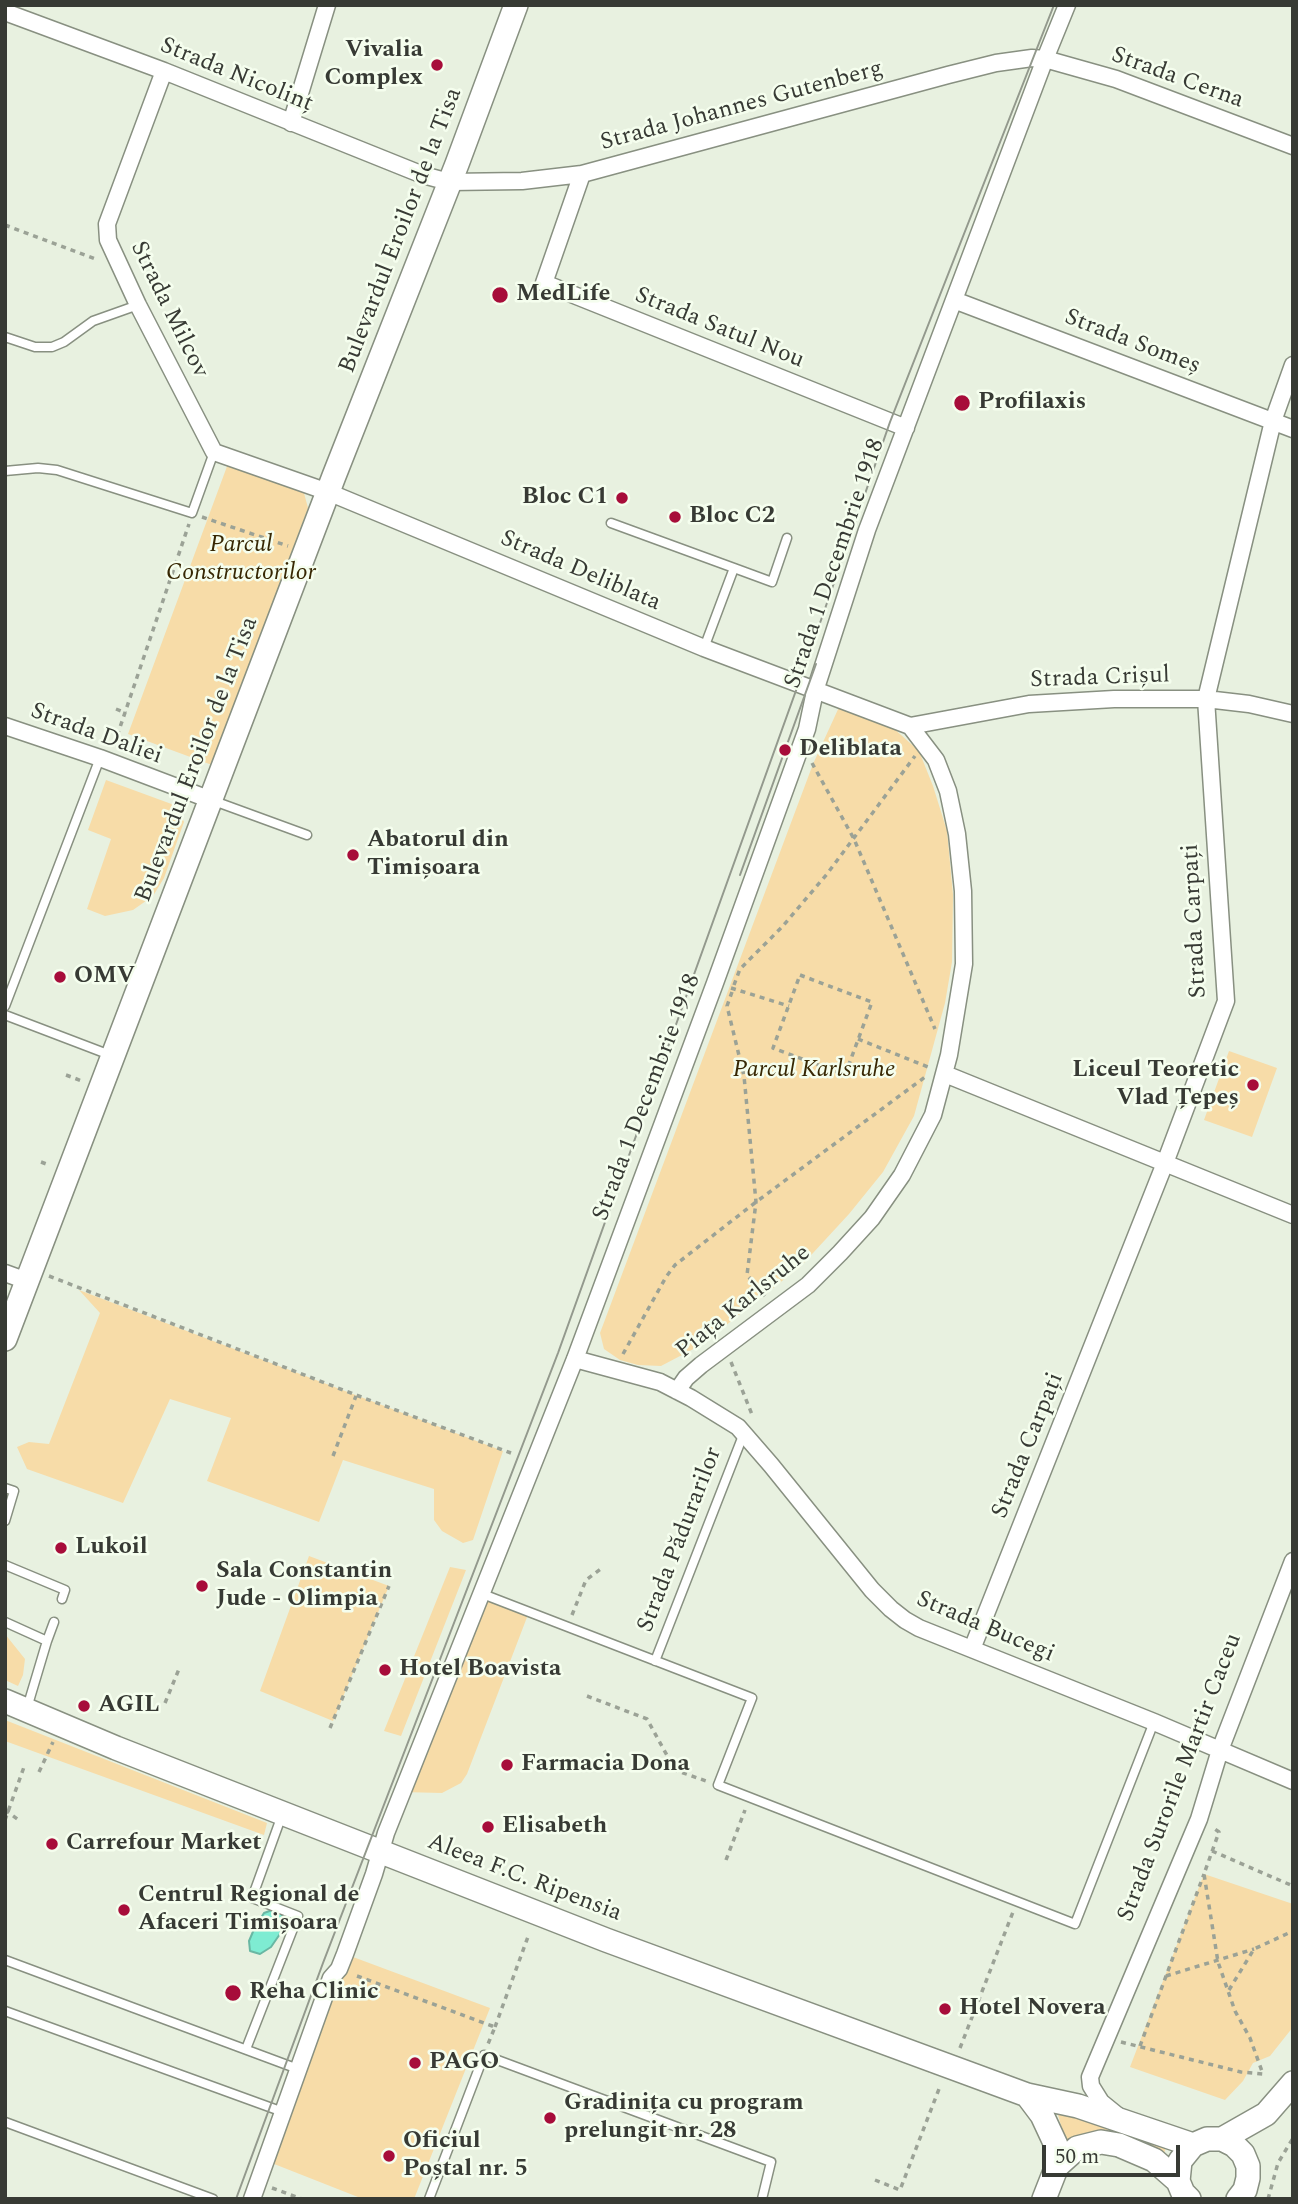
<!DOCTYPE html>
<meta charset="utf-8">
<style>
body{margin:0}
#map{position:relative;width:1298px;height:2204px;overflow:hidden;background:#e8f1e0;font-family:Spectral,serif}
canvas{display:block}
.frame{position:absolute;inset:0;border:7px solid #373a34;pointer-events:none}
.scale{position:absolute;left:1042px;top:2145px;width:138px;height:32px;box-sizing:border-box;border:4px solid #373a34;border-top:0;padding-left:9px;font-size:21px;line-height:24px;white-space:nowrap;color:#373a34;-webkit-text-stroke:5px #f5feee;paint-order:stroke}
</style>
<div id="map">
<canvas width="1298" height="2204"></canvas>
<div class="frame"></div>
<div class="scale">50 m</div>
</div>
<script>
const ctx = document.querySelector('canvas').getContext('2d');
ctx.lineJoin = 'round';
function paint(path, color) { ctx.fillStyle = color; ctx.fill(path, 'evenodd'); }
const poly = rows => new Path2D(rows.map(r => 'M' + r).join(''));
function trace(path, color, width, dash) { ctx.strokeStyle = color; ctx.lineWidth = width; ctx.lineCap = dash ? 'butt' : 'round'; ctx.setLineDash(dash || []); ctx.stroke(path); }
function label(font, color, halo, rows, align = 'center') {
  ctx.font = font + ' Spectral,serif'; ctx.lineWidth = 5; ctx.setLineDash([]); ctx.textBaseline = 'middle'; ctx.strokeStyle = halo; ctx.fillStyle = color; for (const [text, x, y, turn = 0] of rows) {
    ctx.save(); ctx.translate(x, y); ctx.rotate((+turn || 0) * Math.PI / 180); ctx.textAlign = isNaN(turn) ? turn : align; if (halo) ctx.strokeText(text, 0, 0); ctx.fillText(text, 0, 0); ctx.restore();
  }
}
const green = poly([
 [229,461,297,486,304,493,308,508,212,765,128,734],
 [840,705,891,726,919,751,933,786,947,831,953,895,952,962,945,1003,914,1116,883,1172,849,1214,801,1266,701,1345,661,1366,638,1365,620,1360,604,1349,600,1333,813,764],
 [106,780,177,806,184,822,164,878,153,896,133,910,105,916,87,909,111,839,88,830],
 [1229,1051,1277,1068,1252,1137,1204,1120],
 [79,1290,503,1451,473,1540,463,1543,442,1531,434,1520,434,1489,343,1460,319,1522,207,1481,231,1418,170,1399,123,1503,27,1469,17,1447,29,1442,49,1444,100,1313],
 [309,1556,389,1586,333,1721,260,1691],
 [450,1567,466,1570,401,1736,384,1731],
 [480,1593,529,1612,467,1774,461,1783,442,1793,402,1792],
 [5,1634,25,1659,23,1675,18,1686,5,1680],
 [5,1720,267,1823,264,1835,5,1741],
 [1204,1874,1293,1904,1293,2027,1270,2056,1253,2063,1243,2081,1225,2100,1130,2067],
 [345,1954,490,2008,414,2199,363,2199,264,2160],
 [1056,2108,1166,2145,1163,2160,1098,2131,1087,2133,1066,2143]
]);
const water = poly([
 [275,1909,283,1916,282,1931,271,1947,260,1954,250,1951,249,1941,255,1927,264,1913,275,1909]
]);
const path = poly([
 [5,225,98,260],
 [202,517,288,546],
 [116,709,126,713],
 [114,745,189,524],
 [812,763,854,839,935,1029],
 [800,975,872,1002,845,1075,773,1048,800,975],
 [734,985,740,969,782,927,827,874,915,756],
 [731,988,789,1006],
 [732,992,727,1006,744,1076,756,1202,747,1275,765,1296],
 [858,1039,928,1067],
 [66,1075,82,1081],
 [41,1162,49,1165],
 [49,1276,356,1395,511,1453],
 [623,1354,666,1277,675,1265,756,1202,925,1077],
 [731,1362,753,1417],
 [333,1456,356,1396],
 [572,1615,586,1580,602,1568],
 [587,1696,647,1719,675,1770,706,1781],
 [165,1703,179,1669],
 [330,1728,389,1586],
 [39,1772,53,1742],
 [5,1810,20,1821],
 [5,1820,24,1767],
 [1212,1851,1293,1886],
 [726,1860,745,1810],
 [357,1976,495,2027,488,2044],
 [1166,1976,1254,1949],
 [1229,1990,1254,1949,1293,1931],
 [495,2027,529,1934],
 [1121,2042,1241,2072,1263,2074,1250,2038,1235,2011,1218,1962,1204,1874,1219,1832,1212,1827],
 [1140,2046,1204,1874],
 [960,2048,1013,1912],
 [875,2180,900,2190,939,2089],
 [272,2188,302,2199],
 [1268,2199,1278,2163,1293,2138]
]);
const lane = poly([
 [5,337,35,347,52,347,64,342,93,321,138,305],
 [5,471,38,468,57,470,192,513,214,452],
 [611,523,734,568,704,648],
 [734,568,772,582,787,538],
 [214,801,307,835],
 [5,1006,100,758],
 [5,1015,110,1055],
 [5,1488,14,1491,5,1521],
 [5,1565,65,1590,62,1599],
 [480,1593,752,1698,718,1785,1075,1924,1154,1722],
 [5,1622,47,1641,27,1708],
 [47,1641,54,1622],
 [655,1661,744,1433],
 [5,1960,298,2069],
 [5,2011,283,2112],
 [246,2049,298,1916,252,1898,282,1815],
 [5,2122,213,2199],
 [429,2199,484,2055,771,2162,762,2199]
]);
const street = poly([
 [5,12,164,71,423,175,449,182,522,181,582,174,948,75,996,63,1032,58,1045,59,1116,79,1293,146],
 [164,71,107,224,108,240,138,305,214,452,328,492,704,648,910,726,936,760,948,791,957,834,963,891,964,964,949,1055,933,1115,902,1175,872,1218,840,1253,808,1285,701,1365,686,1378,677,1391],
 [291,123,327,5],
 [582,174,544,283,906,428],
 [954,300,1293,429],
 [5,726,100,758,211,800],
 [910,726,1029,704,1114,699,1206,699,1249,704,1293,714],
 [945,1074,1293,1215],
 [5,1273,27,1281],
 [575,1359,660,1382,691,1398,738,1427,771,1465,872,1590,891,1609,905,1620,919,1628,1154,1722,1293,1781],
 [972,1649,1165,1163,1226,1001,1206,699,1273,421,1293,365],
 [1117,2115,1101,2102,1091,2086,1090,2077,1199,1819,1220,1750,1293,1561],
 [252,2199,331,1978,339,1969,345,1954,374,1874,386,1833,575,1359,715,983,807,729,815,691,867,530,1045,59,1067,5]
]);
const secondary = poly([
 [5,1339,334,476,457,164,516,5],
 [5,1701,116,1748,606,1940,1027,2095,1078,2106,1193,2145],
 [1027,2095,1042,2115,1056,2145,1057,2166,1044,2199],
 [1222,2139,1266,2114,1293,2083],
 [1057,2166,1077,2148,1101,2142,1119,2145,1154,2160,1178,2181],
 [1189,2199,1183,2193,1178,2181,1180,2161,1193,2145,1207,2139,1222,2139,1234,2145,1243,2154,1248,2166,1248,2178,1245,2190,1238,2199]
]);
const tram = poly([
 [740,875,816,664],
 [236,2199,323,1963,558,1353,812,646,890,422,1054,5]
]);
const markers = [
 [437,65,7,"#a70d3a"],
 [500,295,9,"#a70d3a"],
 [962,403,9,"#a70d3a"],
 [622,498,7,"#a70d3a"],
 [675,517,7,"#a70d3a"],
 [785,750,7,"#a70d3a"],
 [353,855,7,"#a70d3a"],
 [60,977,7,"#a70d3a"],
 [1253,1085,7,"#a70d3a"],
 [61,1548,7,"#a70d3a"],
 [202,1586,7,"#a70d3a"],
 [385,1670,7,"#a70d3a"],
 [84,1706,7,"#a70d3a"],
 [507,1765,7,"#a70d3a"],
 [488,1827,7,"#a70d3a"],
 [52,1844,7,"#a70d3a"],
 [124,1910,7,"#a70d3a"],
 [233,1993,9,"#a70d3a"],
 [945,2009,7,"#a70d3a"],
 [415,2063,7,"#a70d3a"],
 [550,2118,7,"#a70d3a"],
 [389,2156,7,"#a70d3a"]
];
const poiNames = [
 ["Vivalia",423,51,"right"],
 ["Complex",423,79,"right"],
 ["MedLife",516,295],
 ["Profilaxis",978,403],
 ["Bloc C1",608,498,"right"],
 ["Bloc C2",689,517],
 ["Deliblata",799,750],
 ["Abatorul din",367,841],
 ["Timișoara",367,869],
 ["OMV",74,977],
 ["Liceul Teoretic",1239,1071,"right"],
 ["Vlad Țepeș",1239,1099,"right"],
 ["Lukoil",75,1548],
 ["Sala Constantin",216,1572],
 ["Jude - Olimpia",216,1600],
 ["Hotel Boavista",399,1670],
 ["AGIL",98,1706],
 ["Farmacia Dona",521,1765],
 ["Elisabeth",502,1827],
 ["Carrefour Market",66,1844],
 ["Centrul Regional de",138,1896],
 ["Afaceri Timișoara",138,1924],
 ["Reha Clinic",249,1993],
 ["Hotel Novera",959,2009],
 ["PAGO",429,2063],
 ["Gradinița cu program",564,2104],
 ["prelungit nr. 28",564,2132],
 ["Oficiul",403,2142],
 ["Poștal nr. 5",403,2170]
];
const streetNames = [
 ["Strada Nicolinț",236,76,22],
 ["Strada Cerna",1177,79,20],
 ["Strada Johannes Gutenberg",742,107,-15],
 ["Bulevardul Eroilor de la Tisa",402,231,-69],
 ["Strada Milcov",168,310,64],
 ["Strada Satul Nou",719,329,22],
 ["Strada Someș",1132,343,21],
 ["Strada 1 Decembrie 1918",836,564,-71],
 ["Strada Deliblata",580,572,23],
 ["Strada Crișul",1100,679,-2],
 ["Strada Daliei",96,735,20],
 ["Bulevardul Eroilor de la Tisa",198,760,-69],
 ["Strada Carpați",1196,921,-93],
 ["Strada 1 Decembrie 1918",648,1098,-69],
 ["Piața Karlsruhe",744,1303,-39],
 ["Strada Carpați",1029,1446,-68],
 ["Strada Pădurarilor",681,1540,-69],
 ["Strada Bucegi",985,1628,23],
 ["Strada Surorile Martir Caceu",1181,1778,-69],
 ["Aleea F.C. Ripensia",524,1879,21]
];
const parkNames = [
 ["Parcul",241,546],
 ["Constructorilor",241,574],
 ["Parcul Karlsruhe",814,1071]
];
paint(green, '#f7dca8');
paint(water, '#7eecd2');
trace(water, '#69b7a3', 2);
trace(lane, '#889081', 11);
trace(street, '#889081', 19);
trace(secondary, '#889081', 26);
trace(path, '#9ba296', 3.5, [5, 5]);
trace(lane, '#fff', 8);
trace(street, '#fff', 16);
trace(secondary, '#fff', 23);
trace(tram, '#93998d', 2);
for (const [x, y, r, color] of markers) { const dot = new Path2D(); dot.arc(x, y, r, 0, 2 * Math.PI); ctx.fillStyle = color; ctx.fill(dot); trace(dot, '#f5feee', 2.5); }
label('bold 24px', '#373a34', '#f5feee', poiNames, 'left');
label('24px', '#373a34', '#f5feee', streetNames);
label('italic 24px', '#372703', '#f5feee', parkNames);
</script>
